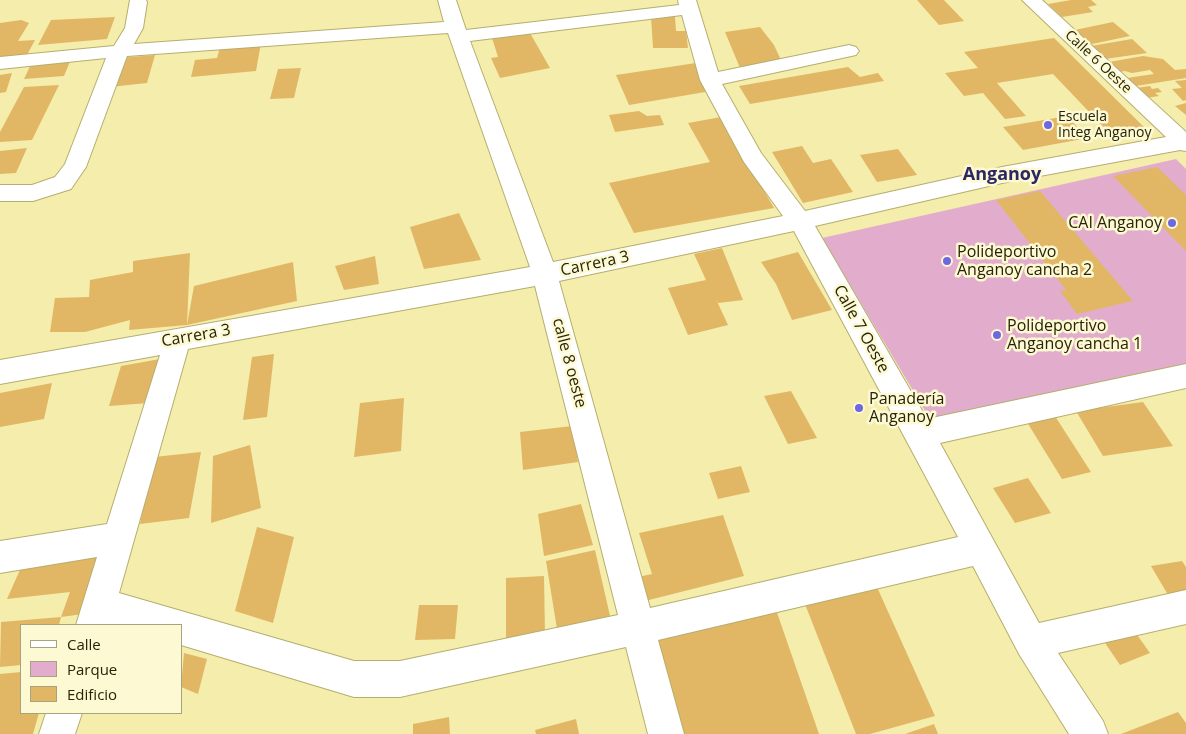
<!DOCTYPE html>
<meta charset="utf-8">
<style>
body{margin:0}
#map{position:relative;width:1186px;height:734px;overflow:hidden;background:#f5edab;font-family:"Open Sans",sans-serif}
canvas{display:block}
.legend{position:absolute;left:20px;top:624px;width:162px;height:90px;box-sizing:border-box;background:#fdf9d2;border:1px solid #a7a381;margin:0;padding:6px 9px;list-style:none;font-size:15px;color:#272308}
.legend li{display:flex;align-items:center;gap:10px;height:25px}
.legend b{width:25px;border:1px solid #a7a381}
</style>
<div id="map">
<canvas width="1186" height="734"></canvas>
<ul class="legend">
<li><b style="height:6px;background:#fff"></b>Calle</li>
<li><b style="height:14px;background:#e2adcd"></b>Parque</li>
<li><b style="height:14px;background:#e1b765"></b>Edificio</li>
</ul>
</div>
<script>
const ctx = document.querySelector('canvas').getContext('2d');
ctx.lineJoin = 'round';
function paint(path, color) { ctx.fillStyle = color; ctx.fill(path, 'evenodd'); }
const poly = rows => new Path2D(rows.map(r => 'M' + r).join(''));
function trace(path, color, width, dash) { ctx.strokeStyle = color; ctx.lineWidth = width; ctx.lineCap = dash ? 'butt' : 'round'; ctx.setLineDash(dash || []); ctx.stroke(path); }
function label(font, color, halo, rows, align = 'center') {
  ctx.font = font + ' "Open Sans",sans-serif'; ctx.lineWidth = 5; ctx.setLineDash([]); ctx.textBaseline = 'middle'; ctx.strokeStyle = halo; ctx.fillStyle = color; for (const [text, x, y, turn = 0] of rows) {
    ctx.save(); ctx.translate(x, y); ctx.rotate((+turn || 0) * Math.PI / 180); ctx.textAlign = isNaN(turn) ? turn : align; if (halo) ctx.strokeText(text, 0, 0); ctx.fillText(text, 0, 0); ctx.restore();
  }
}
const green = poly([
 [1176,159,1186,169,1186,368,930,419,822,238]
]);
const building = poly([
 [917,0,944,0,964,21,939,25],
 [1071,0,1091,0,1097,5,1088,7,1093,12,1062,17,1048,4],
 [115,17,107,39,38,45,51,20],
 [651,17,675,17,676,31,686,31,688,48,653,48],
 [21,20,29,23,18,41,35,40,27,55,0,58,0,23],
 [1113,22,1130,36,1092,44,1075,30],
 [760,27,774,45,781,60,740,68,725,32],
 [530,33,550,68,500,78,491,58,498,57,492,38],
 [1054,38,1149,132,1114,138,1053,74,997,83,1026,116,1005,119,983,93,964,96,945,73,978,68,964,52],
 [1132,39,1147,53,1105,59,1091,46],
 [261,43,256,71,191,77,195,60,217,58,220,47],
 [155,55,147,83,110,87,120,58],
 [1143,56,1163,59,1175,70,1186,69,1186,78,1136,86,1127,78,1154,74,1150,70,1132,73,1125,71,1119,72,1109,62],
 [71,59,64,76,24,79,32,62],
 [696,63,711,91,629,105,616,75],
 [848,67,860,77,878,73,884,81,750,104,739,86],
 [301,68,294,98,270,99,278,69],
 [12,73,6,92,0,93,0,75],
 [1186,80,1186,100,1183,101,1172,89,1182,88,1175,81],
 [59,85,32,140,0,142,0,132,24,87],
 [1150,86,1152,89,1158,88,1162,92,1155,93,1159,96,1146,98,1136,88],
 [1186,103,1186,115,1175,106],
 [639,111,647,116,660,115,664,125,615,132,609,115],
 [1067,116,1088,138,1023,150,1003,127],
 [721,117,774,208,634,233,609,183,710,162,688,123],
 [802,146,813,163,831,159,853,192,803,203,772,152],
 [27,148,16,173,0,174,0,151],
 [898,149,917,175,877,182,860,155],
 [1157,167,1186,195,1186,251,1113,176],
 [1040,191,1133,301,1077,314,1060,291,1066,290,996,200],
 [459,213,481,260,424,269,410,227],
 [722,248,743,300,718,303,715,297,728,325,688,335,668,288,706,280,694,254],
 [798,252,832,310,792,320,776,284,761,262],
 [190,253,187,325,129,330,130,320,85,332,50,332,55,298,89,297,90,280,133,272,133,261],
 [375,256,379,284,344,290,335,266],
 [293,262,297,301,187,325,194,286],
 [274,354,267,417,243,420,252,357],
 [160,359,149,403,109,406,121,366],
 [52,383,44,419,0,427,0,393],
 [791,391,817,438,788,444,764,396],
 [404,398,401,451,354,457,360,403],
 [1143,402,1173,446,1103,456,1076,411],
 [1053,413,1091,472,1062,479,1025,419],
 [572,426,578,462,523,470,520,432],
 [250,445,261,508,211,523,213,456],
 [201,452,189,518,140,524,154,457],
 [741,466,750,492,718,499,709,473],
 [1028,478,1051,513,1015,523,993,488],
 [581,504,593,545,544,556,538,514],
 [723,515,744,576,645,601,638,577,652,574,639,533],
 [257,527,294,537,273,623,235,611],
 [108,546,91,613,61,617,70,592,7,599,23,563],
 [595,550,610,616,557,629,546,561],
 [1182,561,1186,567,1186,596,1171,600,1151,566],
 [544,576,545,637,506,639,506,578],
 [872,576,935,716,870,734,856,734,801,594],
 [773,601,819,734,678,734,653,628],
 [419,605,458,605,455,639,415,640],
 [61,617,59,625,21,625,21,665,0,667,1,622],
 [1130,625,1150,653,1120,665,1101,637],
 [184,653,207,659,198,694,181,687],
 [21,672,21,713,39,713,33,734,0,734,0,674],
 [1178,712,1186,723,1186,734,1121,734],
 [449,717,450,734,413,734,413,724],
 [576,719,579,734,536,734,535,730],
 [934,724,938,734,905,734]
]);
const street = poly([
 [130,0,146,0,147,2,143,28,134,44,444,22,438,0,456,0,466,30,679,5,678,0,696,0,718,72,849,45,856,47,859,51,856,55,722,84,761,153,805,211,1002,167,1166,137,1022,0,1042,0,1186,132,1186,151,1180,150,1002,183,815,226,927,419,1186,364,1186,388,940,443,1039,623,1186,590,1186,624,1058,653,1103,721,1108,734,1069,734,1019,654,973,566,658,640,684,734,648,734,626,647,400,697,354,697,181,645,181,625,76,625,97,557,0,573,0,541,107,524,160,355,0,384,0,360,530,267,448,33,127,56,86,167,71,189,33,201,0,201,0,185,32,185,55,177,65,164,106,58,0,69,0,57,114,46,125,28,130,0],
 [682,15,700,80,744,162,783,216,553,262,470,41,682,15],
 [794,231,958,537,650,608,559,281,794,231],
 [535,286,618,615,400,661,354,661,119,593,188,349,535,286],
 [46,713,82,713,75,734,39,734,46,713]
]);
const markers = [
 [1048,125,5,"#6f66e1"],
 [1172,223,5,"#6f66e1"],
 [947,261,5,"#6f66e1"],
 [997,335,5,"#6f66e1"],
 [859,408,5,"#6f66e1"]
];
const farStreetnames = [
 ["Calle 6 Oeste",1098,62,43]
];
const farPoinames = [
 ["Escuela",1058,117],
 ["Integ Anganoy",1058,133]
];
const poiNames = [
 ["CAI Anganoy",1162,223,"right"],
 ["Polideportivo",957,252],
 ["Anganoy cancha 2",957,270],
 ["Polideportivo",1007,326],
 ["Anganoy cancha 1",1007,344],
 ["Panadería",869,399],
 ["Anganoy",869,417]
];
const streetNames = [
 ["Carrera 3",595,264,-12],
 ["Calle 7 Oeste",861,329,61],
 ["Carrera 3",196,336,-10],
 ["calle 8 oeste",569,363,75]
];
const neighbourhoodNames = [
 ["Anganoy",1002,175]
];
paint(green, '#e2adcd');
paint(building, '#e1b765');
trace(street, '#b5ae6e', 2);
paint(street, '#fff');
for (const [x, y, r, color] of markers) { const dot = new Path2D(); dot.arc(x, y, r, 0, 2 * Math.PI); ctx.fillStyle = color; ctx.fill(dot); trace(dot, '#fdf9d2', 2); }
label('14px', '#272308', '#fdf9d2', farStreetnames);
label('14px', '#272308', '#fdf9d2', farPoinames, 'left');
label('16px', '#272308', '#fdf9d2', poiNames, 'left');
label('16px', '#272308', '#fdf9d2', streetNames);
label('bold 18px', '#2c2762', '#fdf9d2', neighbourhoodNames);
</script>
